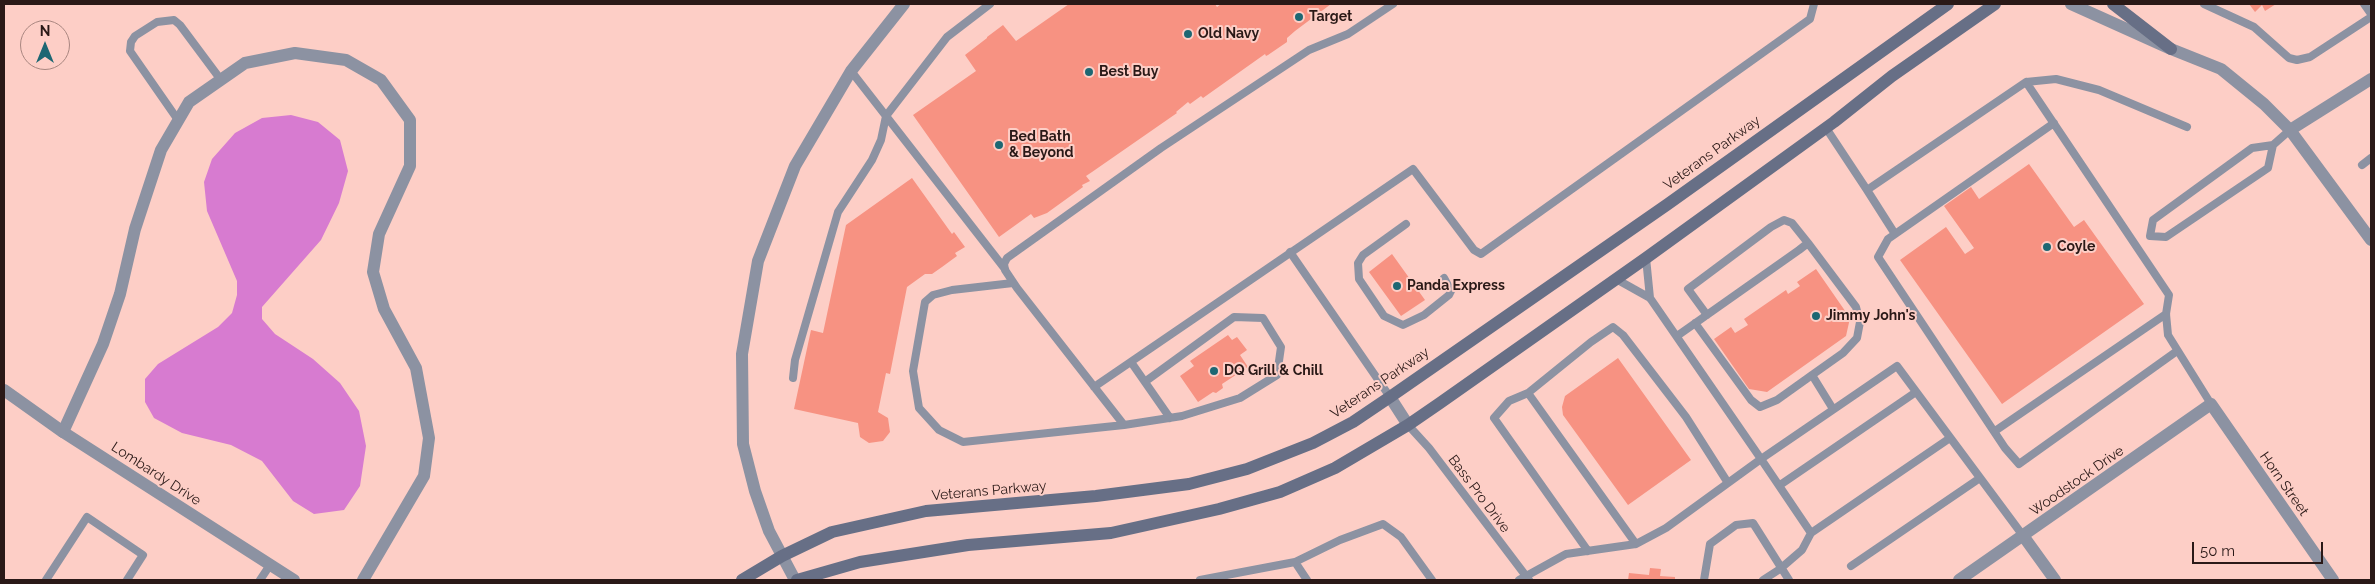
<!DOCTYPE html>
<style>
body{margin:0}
#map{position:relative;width:2375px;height:584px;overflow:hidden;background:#fdcec6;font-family:Raleway,sans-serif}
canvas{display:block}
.frame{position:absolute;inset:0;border:5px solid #2a1917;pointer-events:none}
.north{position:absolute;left:20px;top:20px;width:50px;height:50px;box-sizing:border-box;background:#fdcec6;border:1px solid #a98680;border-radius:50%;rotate:0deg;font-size:14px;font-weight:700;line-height:20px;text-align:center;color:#2a1917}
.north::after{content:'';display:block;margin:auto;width:18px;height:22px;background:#1d6773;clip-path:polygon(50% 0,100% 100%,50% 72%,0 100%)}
.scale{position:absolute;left:2192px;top:542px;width:131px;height:22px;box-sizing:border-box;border:2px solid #2a1917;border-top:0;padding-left:6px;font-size:15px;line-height:18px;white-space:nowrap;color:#2a1917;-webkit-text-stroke:4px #fdcec6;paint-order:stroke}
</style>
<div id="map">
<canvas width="2375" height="584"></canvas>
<div class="frame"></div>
<div class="north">N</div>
<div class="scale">50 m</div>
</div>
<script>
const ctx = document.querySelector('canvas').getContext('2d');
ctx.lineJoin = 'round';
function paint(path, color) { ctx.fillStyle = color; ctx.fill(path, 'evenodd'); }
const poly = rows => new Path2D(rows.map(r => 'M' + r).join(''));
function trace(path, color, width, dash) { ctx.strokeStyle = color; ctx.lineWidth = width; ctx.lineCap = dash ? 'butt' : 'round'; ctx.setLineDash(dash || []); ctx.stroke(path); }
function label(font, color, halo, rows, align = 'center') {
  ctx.font = font + ' Raleway,sans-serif'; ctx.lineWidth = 4; ctx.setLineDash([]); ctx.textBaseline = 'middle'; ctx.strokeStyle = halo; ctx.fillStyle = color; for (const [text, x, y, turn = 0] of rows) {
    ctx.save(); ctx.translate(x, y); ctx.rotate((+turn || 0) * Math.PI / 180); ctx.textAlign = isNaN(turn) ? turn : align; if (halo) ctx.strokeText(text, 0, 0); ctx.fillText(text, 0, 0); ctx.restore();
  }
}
const water = poly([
 [291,115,318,122,340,140,348,171,339,203,321,240,262,307,262,319,275,334,313,359,340,383,359,411,366,446,360,486,344,510,314,514,293,501,262,461,231,445,182,433,154,418,145,402,145,379,158,364,218,327,232,313,237,295,237,281,207,211,204,182,212,159,235,133,262,118]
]);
const building = poly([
 [1069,4,1215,4,1217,7,1221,4,1331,4,1295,31,1287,38,1287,42,1268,55,1266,56,1265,54,1203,98,1201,96,1190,104,1188,102,1176,112,1177,113,1092,172,1086,176,1090,181,1082,185,1083,187,1047,213,1034,218,1031,214,999,237,913,115,976,71,965,55,987,38,987,37,1003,25,1016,41],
 [2249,4,2276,4,2265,11,2262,5,2255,12],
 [2029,164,2074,227,2084,220,2144,304,2002,404,1900,260,1946,227,1965,254,1974,248,1944,206,1971,187,1979,199],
 [912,178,952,234,954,232,965,247,955,253,957,256,942,267,932,274,925,274,907,287,890,374,886,373,878,412,888,418,890,432,883,441,869,443,860,437,858,423,794,409,811,330,823,333,846,225],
 [1392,254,1425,300,1401,316,1369,272],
 [1816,269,1850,318,1846,336,1767,392,1749,389,1714,339,1731,327,1735,333,1748,325,1744,319,1786,290,1788,294,1800,286,1797,282],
 [1228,335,1232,340,1237,337,1247,350,1240,355,1248,367,1222,384,1223,388,1216,393,1213,392,1198,402,1180,376,1194,366,1190,361],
 [1618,358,1691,460,1628,505,1563,415,1562,407,1565,396],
 [1650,568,1661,569,1660,576,1675,577,1675,580,1628,580,1629,573,1649,575]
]);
const service = poly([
 [2204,4,2254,27,2289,58,2297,60,2310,57,2371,17],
 [2364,4,2371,14],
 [851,71,1005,269],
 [2026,82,2169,295,2166,314,2168,335,2211,404],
 [178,120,130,51,131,42,135,36,157,22,174,20,180,25,221,80],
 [2054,123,1888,239,1878,257,2005,448,2019,464,2177,351],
 [1826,128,1867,190,2026,82,2056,79,2099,90,2187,127],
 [2273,145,2268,168,2166,237,2150,236,2153,220,2252,148,2273,145,2290,130],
 [2362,165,2371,158],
 [1867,190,1895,234],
 [1406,224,1363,255,1358,263,1359,279,1384,316,1403,325,1424,315,1449,295,1451,291,1444,278],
 [1290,252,1390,397],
 [1646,258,1650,298],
 [1013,283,952,290,933,295,925,302,913,371,919,408,939,430,963,442,1124,425],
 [1695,323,1751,400,1760,407,1777,400,1812,375,1843,353,1857,338,1860,322,1856,307,1808,243],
 [1677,336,1799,250,1808,243,1792,223,1784,220,1771,227,1688,289,1707,315],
 [1131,362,1170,418],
 [1812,375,1833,409],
 [793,378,795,360,838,212,872,160,881,140,886,116,947,37,990,4],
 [1146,381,1234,317,1263,318,1281,347,1277,375,1240,398,1182,416,1124,425,1017,288,1005,270,1004,264,1007,258,1161,148,1309,50,1348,34,1393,4],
 [1094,387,1413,169,1474,250,1481,254,1810,19,1814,4],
 [1528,393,1591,342,1613,327,1623,335,1686,417,1728,483],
 [1408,425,1429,448,1529,580],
 [1995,431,2166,314],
 [1780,485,1916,392],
 [1811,533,1950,438],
 [1588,551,1494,418,1509,401,1528,393,1636,544],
 [1295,562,1340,540,1383,524,1401,537,1432,580],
 [1851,566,1980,478],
 [46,580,87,517,143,555,127,580],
 [260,580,270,565],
 [1200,580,1295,562,1307,580],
 [1519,580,1566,554,1636,544,1666,528,1761,459,1650,298,1616,279],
 [1704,580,1710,544,1736,525,1753,523,1789,580],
 [1763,580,1780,569,1802,550,1811,533,1761,459,1897,366,2024,537]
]);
const minor = poly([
 [2290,130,2371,79],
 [63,432,103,344,120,294,135,229,161,150,189,102,245,63,295,53,346,60,381,80,410,120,410,166,379,234,373,272,384,309,416,368,429,438,424,476,363,580],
 [2024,537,2055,580],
 [795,580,769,531,755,491,743,444,742,354,758,261,795,166,851,71,904,4],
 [1959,580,2211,404,2333,580]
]);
const tertiary = poly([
 [2071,4,2171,49,2221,69,2264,104,2290,130,2371,240],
 [4,390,63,432,294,580],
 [1390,397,1408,425]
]);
const secondary = poly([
 [2113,4,2171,49],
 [742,580,782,556,832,532,926,511,1096,496,1189,484,1247,469,1313,443,1353,422,1390,397,1668,204,1948,4],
 [797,580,860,562,968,545,1111,533,1219,509,1280,492,1335,468,1408,425,1440,403,1646,258,1834,122,1892,76,1995,4]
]);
const markers = [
 [1299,17,5,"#1d6773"],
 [1188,34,5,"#1d6773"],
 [1089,72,5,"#1d6773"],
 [999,145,5,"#1d6773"],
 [2047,247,5,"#1d6773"],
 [1397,286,5,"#1d6773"],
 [1816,316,5,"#1d6773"],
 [1214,371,5,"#1d6773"]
];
const poiNames = [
 ["Target",1309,17],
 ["Old Navy",1198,34],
 ["Best Buy",1099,72],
 ["Bed Bath",1009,137],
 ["& Beyond",1009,153],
 ["Coyle",2057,247],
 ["Panda Express",1407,286],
 ["Jimmy John's",1826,316],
 ["DQ Grill & Chill",1224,371]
];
const streetNames = [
 ["Veterans Parkway",1712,153,-36],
 ["Veterans Parkway",1380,383,-34],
 ["Lombardy Drive",156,474,33],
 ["Woodstock Drive",2077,481,-35],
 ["Horn Street",2284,484,55],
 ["Veterans Parkway",989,491,-5],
 ["Bass Pro Drive",1479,494,53]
];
paint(water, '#d77bd0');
paint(building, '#f79282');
trace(service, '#8c92a2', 8);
trace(minor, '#8c92a2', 12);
trace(tertiary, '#8c92a2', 12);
trace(secondary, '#676f86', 12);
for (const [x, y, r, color] of markers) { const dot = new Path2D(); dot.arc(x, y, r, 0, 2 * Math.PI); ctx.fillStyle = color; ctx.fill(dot); trace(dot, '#fdcec6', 2); }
label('bold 14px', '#2a1917', '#fdcec6', poiNames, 'left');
label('14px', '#2a1917', '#fdcec6', streetNames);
</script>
